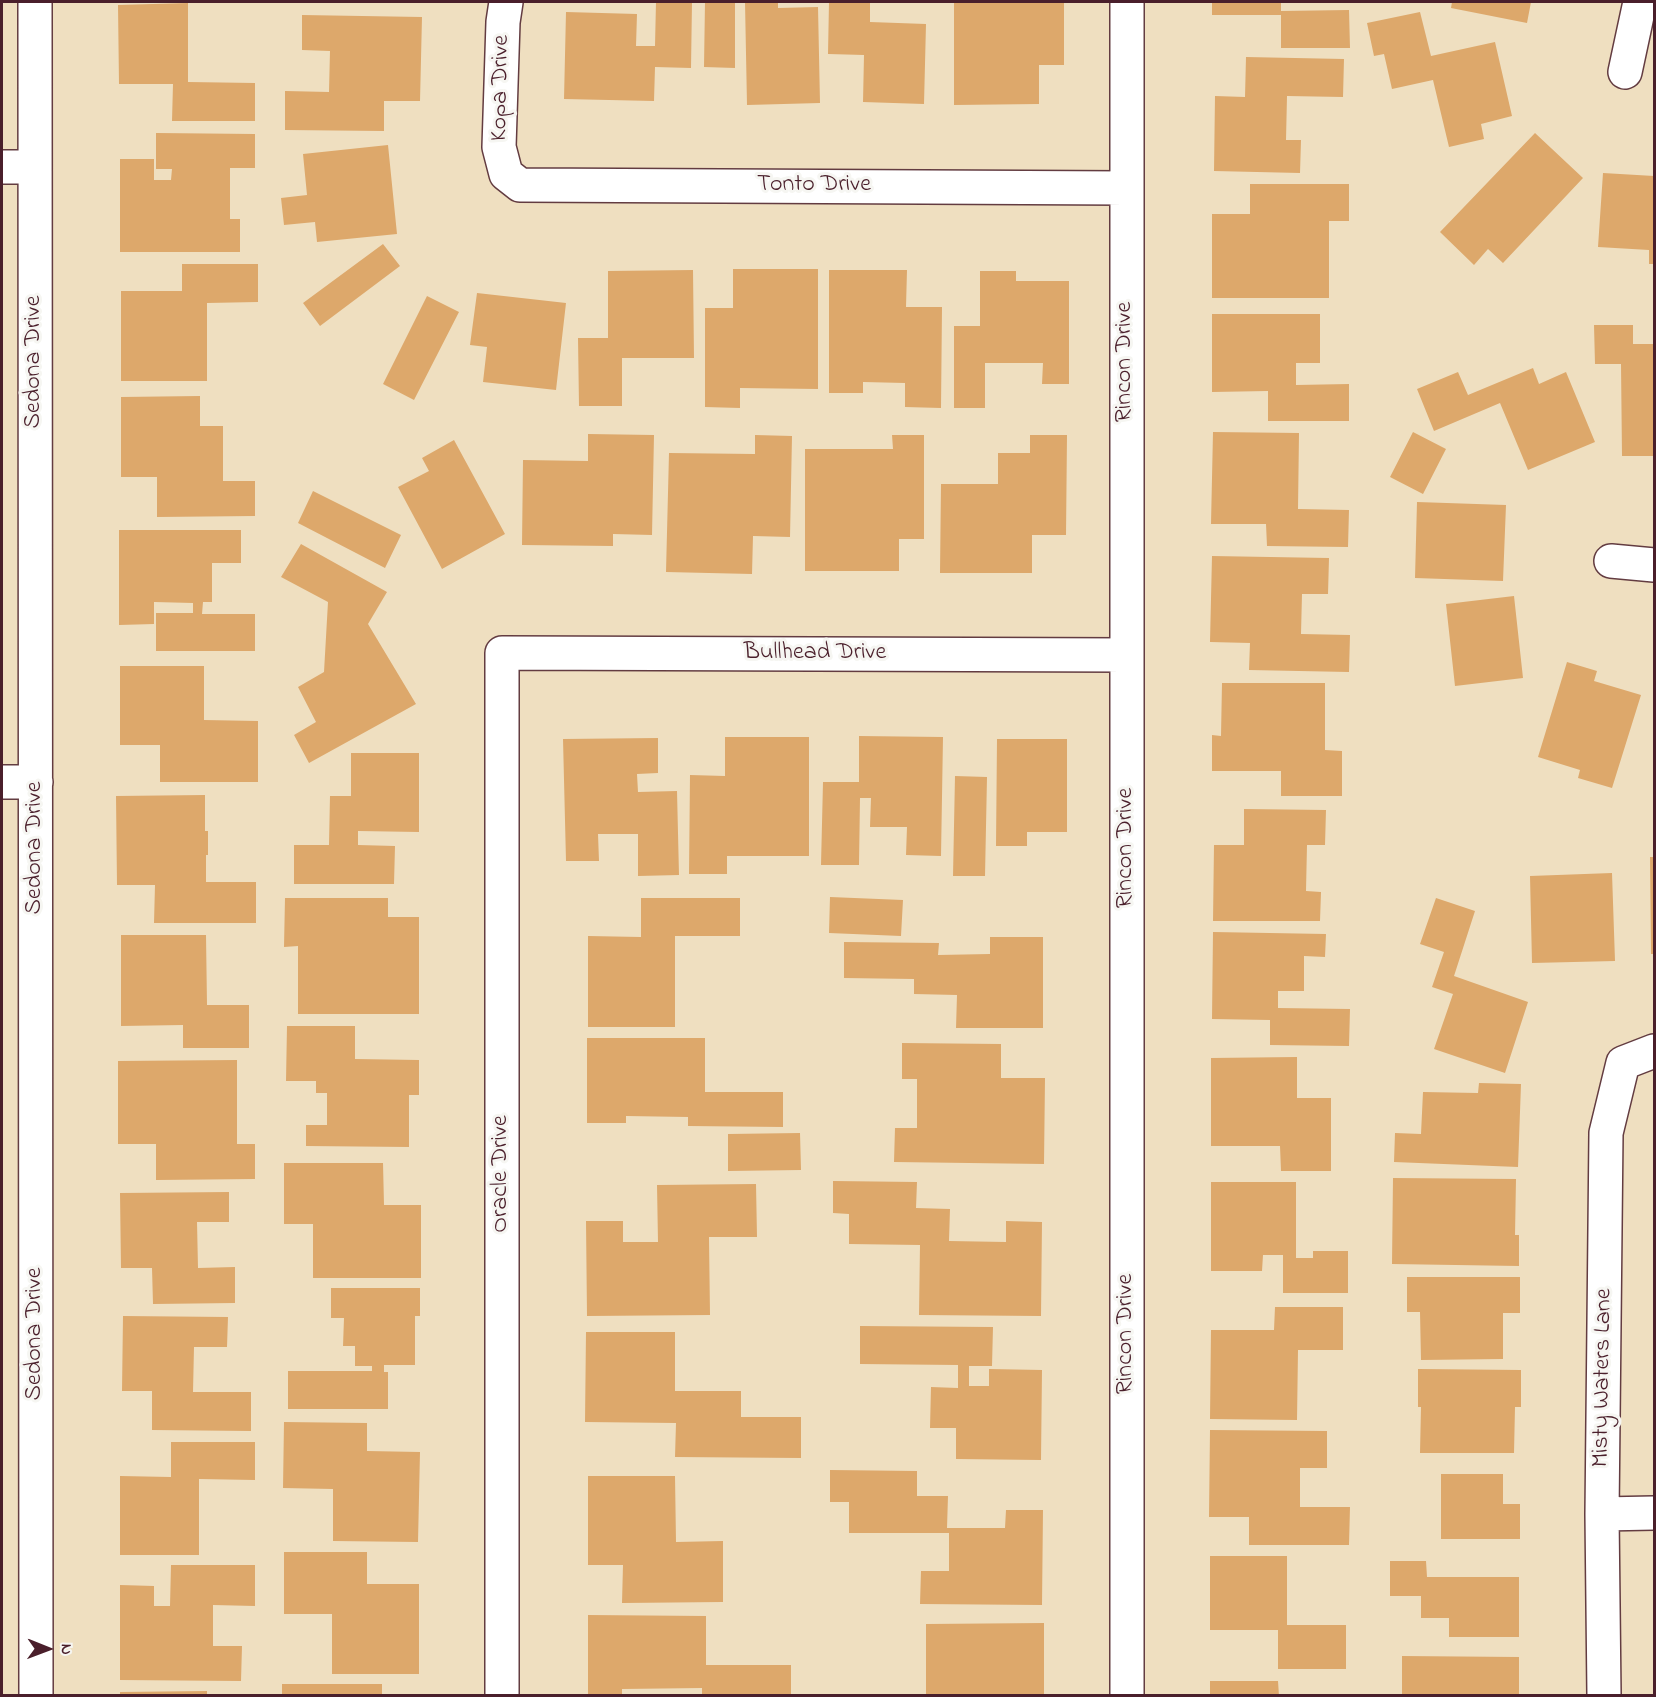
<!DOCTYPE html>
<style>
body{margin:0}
#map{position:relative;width:1656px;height:1697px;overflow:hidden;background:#efdfc0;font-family:"Indie Flower",sans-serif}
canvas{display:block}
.frame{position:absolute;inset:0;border:3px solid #4a1f2b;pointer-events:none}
.north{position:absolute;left:18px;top:1619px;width:60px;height:60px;-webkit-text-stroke:4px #f6f6f2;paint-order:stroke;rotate:91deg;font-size:16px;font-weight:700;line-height:24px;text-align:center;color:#4a1f2b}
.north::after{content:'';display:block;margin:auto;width:21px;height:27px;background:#4a1f2b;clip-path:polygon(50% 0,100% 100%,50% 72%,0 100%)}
</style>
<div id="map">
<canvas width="1656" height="1697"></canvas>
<div class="frame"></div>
<div class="north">N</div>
</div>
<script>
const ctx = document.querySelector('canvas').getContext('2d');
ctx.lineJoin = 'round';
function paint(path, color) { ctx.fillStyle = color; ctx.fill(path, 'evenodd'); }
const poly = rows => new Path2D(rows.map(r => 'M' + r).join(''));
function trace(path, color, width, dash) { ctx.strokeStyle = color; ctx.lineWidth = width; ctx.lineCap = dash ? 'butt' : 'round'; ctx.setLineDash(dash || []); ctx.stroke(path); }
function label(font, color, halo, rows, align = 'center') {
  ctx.font = font + ' "Indie Flower",sans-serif'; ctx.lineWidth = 6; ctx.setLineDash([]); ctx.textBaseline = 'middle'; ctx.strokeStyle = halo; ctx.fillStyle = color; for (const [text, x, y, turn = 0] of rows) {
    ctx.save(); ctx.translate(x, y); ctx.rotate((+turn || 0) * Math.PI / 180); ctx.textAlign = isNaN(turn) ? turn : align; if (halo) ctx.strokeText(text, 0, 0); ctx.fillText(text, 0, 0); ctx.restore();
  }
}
const building = poly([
 [656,2,692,2,691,68,655,67,654,101,564,99,566,12,637,14,636,46,655,46],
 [705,2,735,2,735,68,704,67],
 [745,2,778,2,778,8,818,7,820,103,747,105],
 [829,2,870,2,870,22,926,24,924,104,863,102,864,55,828,54],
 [954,2,1064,2,1064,65,1039,65,1039,104,954,105],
 [1212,2,1281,2,1281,11,1349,10,1350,48,1281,48,1281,15,1212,15],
 [1452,2,1531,2,1527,23,1451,8],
 [188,3,188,82,255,83,255,121,172,121,173,84,119,84,118,5],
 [1420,12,1431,56,1495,42,1512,116,1481,124,1484,139,1449,147,1433,80,1392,89,1384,54,1374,56,1367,23],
 [302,15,422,17,420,101,384,101,384,131,285,130,285,91,329,92,330,51,302,50],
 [1246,57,1344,59,1343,97,1287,96,1286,140,1301,140,1300,173,1214,171,1215,96,1245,97],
 [156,133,255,134,255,168,230,168,230,219,240,219,240,252,120,252,120,159,154,159,154,180,171,180,172,169,156,169],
 [1535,133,1583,178,1503,263,1488,249,1474,265,1440,232],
 [388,145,397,234,317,242,315,222,284,225,281,198,307,195,303,154],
 [1603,173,1654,176,1654,264,1649,264,1649,250,1598,247],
 [1250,184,1349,184,1349,221,1329,221,1329,298,1212,298,1212,214,1250,214],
 [383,244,400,266,320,326,303,303],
 [182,264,258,264,258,302,207,303,207,381,121,381,121,291,182,291],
 [733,269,818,269,818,389,740,388,740,408,705,407,705,308,733,308],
 [693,270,694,358,622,358,622,406,579,406,578,338,608,338,608,271],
 [829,270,907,270,906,307,942,307,941,408,905,407,905,383,863,382,863,393,829,393],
 [980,271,1016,271,1016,281,1069,281,1069,384,1042,384,1043,363,985,363,985,408,954,408,954,326,980,326],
 [477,293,566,303,556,390,483,382,487,347,470,345],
 [427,296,459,312,414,400,383,384],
 [1212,314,1320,314,1320,363,1296,363,1296,385,1349,384,1349,421,1268,421,1268,391,1212,392],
 [1594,325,1633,325,1633,344,1654,344,1654,456,1622,456,1621,364,1595,364],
 [1533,368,1539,384,1566,372,1595,442,1528,470,1500,403,1434,431,1417,389,1458,372,1468,395],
 [200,396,200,426,223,426,223,481,255,481,255,516,157,517,157,477,121,477,121,397],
 [1213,432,1299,433,1298,509,1349,510,1348,547,1267,546,1266,524,1211,524],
 [1413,432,1446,449,1423,494,1390,477],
 [588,434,654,435,652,535,613,534,613,546,522,545,523,460,588,461],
 [755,435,792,436,790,537,753,536,752,574,666,572,669,453,755,454],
 [892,435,924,435,924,539,899,539,899,571,805,571,805,449,893,449],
 [1030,435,1067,435,1066,535,1032,535,1032,573,940,573,941,484,998,484,998,453,1030,453],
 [454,440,505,534,442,569,398,487,429,471,422,458],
 [313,491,401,535,385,568,298,523],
 [1417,502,1506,505,1503,581,1415,578],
 [119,530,241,530,241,563,212,563,212,602,203,602,202,614,255,614,255,651,156,651,156,613,193,613,193,603,154,602,154,624,119,625],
 [301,544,387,592,368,624,416,704,309,763,294,735,316,722,298,687,324,672,328,602,281,577],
 [1212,556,1329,558,1328,594,1302,594,1301,634,1350,635,1349,672,1249,670,1250,643,1210,642],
 [1514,596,1523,678,1455,686,1446,604],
 [1567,662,1597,671,1594,681,1641,695,1612,788,1578,778,1580,770,1538,757],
 [120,666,204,666,204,720,258,721,258,782,160,782,160,745,120,745],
 [1222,683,1325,683,1325,750,1342,751,1342,796,1281,796,1281,771,1212,771,1212,735,1221,736],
 [859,736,943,737,941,856,906,855,907,827,870,827,871,798,860,798,859,865,821,865,823,782,859,782],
 [725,737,809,737,809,856,727,856,727,874,689,874,690,775,725,776],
 [658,738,658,773,637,774,638,792,677,791,679,875,638,876,638,834,598,834,599,861,566,861,563,739],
 [997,739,1067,739,1067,832,1027,832,1027,846,996,846],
 [351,753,419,753,419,832,358,831,358,845,395,846,394,884,294,884,294,845,329,845,330,796,351,796],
 [955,776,987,777,985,876,953,876],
 [205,795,205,831,208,831,208,855,206,855,206,882,256,882,256,923,154,923,155,885,117,885,116,796],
 [1244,809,1326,810,1325,845,1307,845,1306,891,1321,892,1320,921,1213,921,1214,845,1244,845],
 [1650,857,1654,857,1654,954,1651,954],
 [1612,873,1615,961,1532,963,1530,876],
 [830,897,903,900,901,936,829,933],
 [285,898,388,898,388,917,419,917,419,1014,298,1014,298,946,284,947],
 [641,898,740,898,740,936,675,936,675,1027,588,1027,588,936,641,937],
 [1436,898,1475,911,1454,976,1528,1002,1505,1073,1434,1049,1453,994,1432,987,1444,952,1420,944],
 [1213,932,1326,934,1325,957,1304,956,1304,991,1278,991,1278,1008,1350,1009,1349,1046,1270,1045,1270,1020,1212,1019],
 [121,935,206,935,207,1005,249,1005,249,1048,183,1048,183,1025,121,1026],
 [990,937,1043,937,1043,1028,956,1028,957,995,914,994,914,979,844,978,844,942,939,943,938,955,990,954],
 [287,1026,355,1026,355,1059,419,1060,419,1095,409,1095,409,1147,306,1146,306,1125,327,1125,327,1093,316,1093,316,1081,286,1081],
 [587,1038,705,1038,705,1092,783,1092,783,1127,688,1126,688,1117,626,1116,626,1123,587,1123],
 [902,1043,1001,1044,1001,1078,1045,1078,1044,1164,894,1162,895,1128,917,1128,917,1079,902,1079],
 [1297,1057,1297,1098,1331,1098,1331,1171,1281,1171,1280,1146,1211,1146,1211,1058],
 [237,1060,237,1144,255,1144,255,1179,156,1180,156,1144,118,1144,118,1061],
 [1479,1083,1521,1084,1518,1167,1394,1162,1395,1133,1421,1134,1423,1092,1478,1093],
 [800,1133,801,1170,728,1171,728,1134],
 [284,1163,383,1163,384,1205,421,1205,421,1278,313,1278,313,1224,284,1224],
 [1393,1178,1516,1179,1515,1235,1519,1235,1519,1266,1392,1264],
 [833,1181,917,1182,916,1208,950,1209,949,1241,1006,1242,1006,1221,1042,1222,1041,1316,919,1315,920,1245,849,1244,849,1214,833,1213],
 [1211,1182,1296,1182,1296,1258,1313,1258,1313,1251,1348,1251,1348,1293,1283,1293,1283,1255,1263,1255,1262,1271,1211,1271],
 [756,1184,757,1237,709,1237,710,1315,587,1316,586,1221,623,1221,623,1242,658,1242,657,1185],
 [229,1192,229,1222,197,1222,198,1268,235,1267,235,1303,153,1304,152,1268,121,1268,120,1193],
 [1407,1277,1520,1277,1520,1313,1503,1313,1503,1359,1421,1360,1420,1312,1407,1312],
 [331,1288,420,1288,420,1316,415,1316,415,1365,384,1365,384,1372,388,1372,388,1409,288,1409,288,1371,372,1371,372,1366,355,1366,355,1346,343,1346,344,1318,331,1318],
 [1275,1307,1343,1307,1343,1350,1298,1350,1297,1420,1210,1419,1211,1330,1274,1330],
 [123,1316,228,1317,227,1347,194,1347,193,1392,251,1392,251,1431,152,1430,152,1391,122,1391],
 [860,1326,993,1327,992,1366,969,1366,969,1386,989,1386,989,1369,1042,1370,1041,1460,956,1459,956,1428,930,1428,931,1387,958,1388,958,1365,860,1364],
 [586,1332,675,1332,675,1391,741,1391,741,1417,801,1417,801,1458,675,1457,676,1423,585,1422],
 [1418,1369,1521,1370,1521,1407,1515,1407,1514,1453,1420,1453,1421,1407,1418,1407],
 [284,1422,367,1423,367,1451,420,1452,418,1542,333,1541,333,1489,283,1488],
 [1210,1430,1327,1431,1327,1468,1300,1468,1300,1507,1350,1507,1349,1545,1249,1545,1249,1517,1209,1517],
 [171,1442,255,1442,255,1480,199,1479,199,1555,120,1555,120,1476,171,1477],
 [830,1470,917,1471,917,1496,948,1496,947,1528,1005,1528,1006,1510,1043,1510,1042,1605,920,1604,921,1571,949,1571,949,1533,849,1533,849,1502,830,1502],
 [1441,1474,1503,1474,1503,1504,1520,1504,1520,1539,1441,1539],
 [588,1476,675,1476,676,1542,723,1541,723,1602,622,1603,623,1565,588,1565],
 [284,1552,367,1552,367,1584,419,1584,419,1674,332,1674,332,1614,284,1614],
 [1210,1556,1287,1556,1287,1625,1346,1625,1346,1669,1278,1669,1278,1630,1210,1630],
 [1390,1561,1426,1561,1427,1577,1519,1577,1519,1637,1449,1637,1449,1618,1421,1618,1421,1596,1390,1596],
 [171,1565,255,1565,255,1606,213,1605,213,1646,242,1646,241,1681,120,1680,120,1585,154,1586,154,1606,170,1606],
 [588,1615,706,1616,706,1665,791,1665,791,1696,702,1696,702,1688,622,1689,622,1696,588,1696],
 [1044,1623,1044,1696,926,1696,926,1624],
 [1402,1656,1519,1657,1519,1696,1402,1696],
 [1210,1681,1278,1681,1279,1696,1210,1696],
 [282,1684,382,1684,382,1696,282,1696],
 [207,1691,207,1696,120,1696,120,1692]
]);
const minor = poly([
 [35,2,36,1696],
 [506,2,503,22,499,147,506,174,520,185,1126,188],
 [1625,72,1640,2],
 [2,167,35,167],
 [1611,561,1654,565],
 [2,782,36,782],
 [1602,1514,1654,1513],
 [502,1696,502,653,1127,655],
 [1127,1696,1127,2],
 [1604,1696,1602,1514,1606,1133,1623,1063,1654,1051]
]);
const streetNames = [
 ["Kopa Drive",502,88,-89],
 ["Tonto Drive",814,186],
 ["Sedona Drive",35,362,-90],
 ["Rincon Drive",1126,362,-90],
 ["Bullhead Drive",815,654],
 ["Sedona Drive",36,848,-90],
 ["Rincon Drive",1127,848,-90],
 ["Oracle Drive",502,1174,-90],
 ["Sedona Drive",36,1334,-90],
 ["Rincon Drive",1127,1334,-90],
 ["Misty Waters Lane",1604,1378,-89]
];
paint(building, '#dda86b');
trace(minor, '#633c41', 36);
trace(minor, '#fff', 33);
label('24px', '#4a1f2b', '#f6f6f2', streetNames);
</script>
